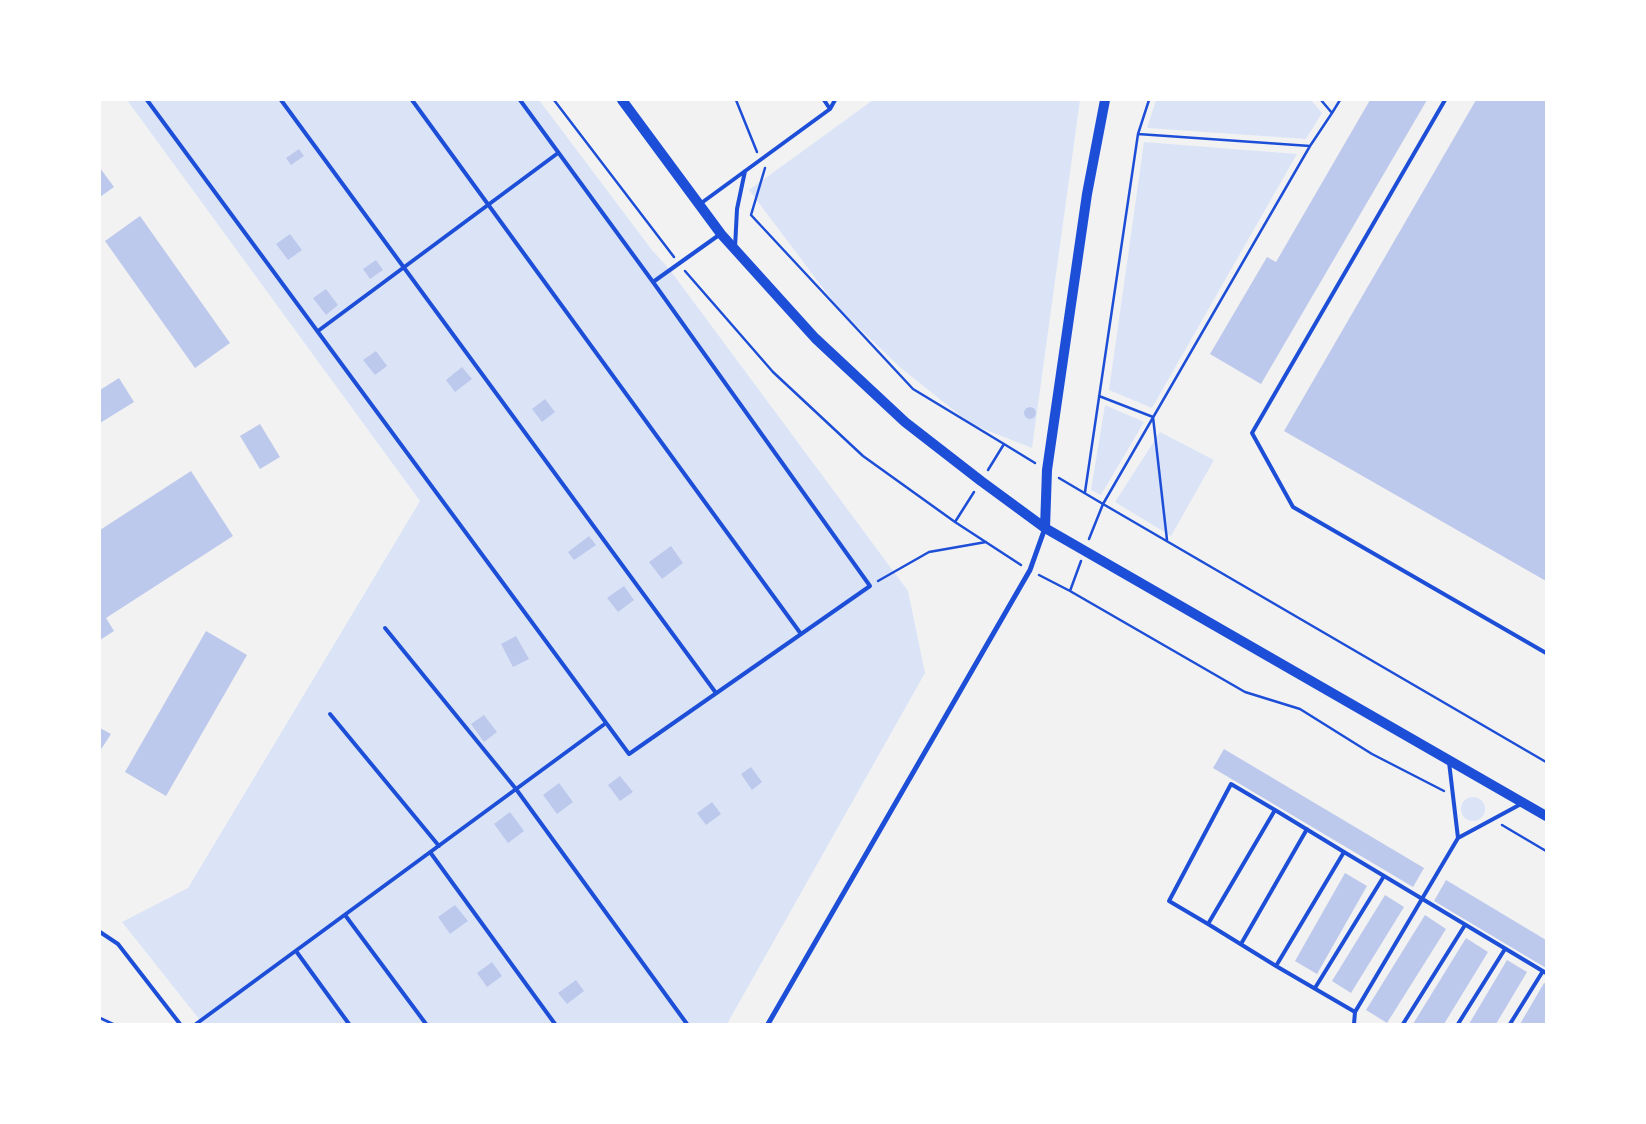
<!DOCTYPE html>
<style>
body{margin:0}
#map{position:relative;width:1646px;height:1124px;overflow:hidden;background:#f2f2f2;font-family:Arial,sans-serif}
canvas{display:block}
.frame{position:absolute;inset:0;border:101px solid #fff;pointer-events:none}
</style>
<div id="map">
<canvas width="1646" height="1124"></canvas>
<div class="frame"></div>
</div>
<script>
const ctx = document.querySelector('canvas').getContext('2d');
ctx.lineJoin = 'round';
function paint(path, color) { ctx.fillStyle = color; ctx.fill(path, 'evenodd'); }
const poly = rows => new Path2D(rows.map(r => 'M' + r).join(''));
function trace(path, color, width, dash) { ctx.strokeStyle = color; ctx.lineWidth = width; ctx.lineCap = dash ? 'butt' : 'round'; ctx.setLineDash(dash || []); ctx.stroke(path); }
const green = poly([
 [127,100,539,100,652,250,670,270,908,591,925,673,727,1024,203,1024,122,922,188,888,420,501],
 [873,100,1080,100,1032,448,971,424,902,369,838,308,749,190],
 [1156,100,1311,100,1322,113,1306,139,1147,128],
 [1144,142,1297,154,1152,408,1109,390],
 [1105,405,1144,422,1101,495,1091,490],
 [1160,432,1214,460,1171,536,1115,502],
 '1461 809a12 12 0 1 1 24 0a12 12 0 1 1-24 0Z'
]);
const building = poly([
 [1370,100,1427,100,1261,384,1210,354,1267,257,1276,262],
 [1476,100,1546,100,1546,581,1284,431],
 [299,149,304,156,291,165,286,158],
 [100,168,114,187,100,197],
 [140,216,230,343,195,368,105,241],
 [290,234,302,250,288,260,276,244],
 [376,260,383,270,370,279,363,269],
 [326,289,338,305,326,315,313,298],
 [376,351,387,366,375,375,363,360],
 [462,367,472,379,455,392,446,380],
 [119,378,134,402,100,423,100,390],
 [545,399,555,412,542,422,532,409],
 '1024 413a6 6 0 1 1 12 0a6 6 0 1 1-12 0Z',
 [260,424,280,457,260,469,240,436],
 [191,471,233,536,106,618,114,631,100,640,100,530],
 [589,536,596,545,574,560,568,552],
 [671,546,683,563,662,579,649,562],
 [624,586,634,600,618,612,607,598],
 [206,631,247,655,166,796,125,772],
 [516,636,529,659,513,667,501,644],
 [484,715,497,732,484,742,471,724],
 [100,728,111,734,100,751],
 [1224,749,1424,868,1413,887,1213,768],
 [751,767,762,782,752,790,741,774],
 [620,776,633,792,620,801,608,785],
 [559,783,573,802,557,814,543,795],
 [712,802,721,814,706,825,697,813],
 [510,812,524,831,508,843,494,824],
 [1345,873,1367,886,1317,974,1295,961],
 [1446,880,1546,940,1546,968,1434,901],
 [1385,895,1404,907,1351,993,1332,981],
 [455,905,468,921,450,934,438,917],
 [1425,915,1446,929,1387,1023,1366,1010],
 [1466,938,1488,952,1444,1024,1413,1024],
 [1507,960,1527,972,1496,1024,1469,1024],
 [492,962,502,976,487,987,477,973],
 [576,980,584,991,567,1004,558,993],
 [1544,983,1546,984,1546,1024,1520,1024]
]);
const path = poly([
 [554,100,674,257],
 [736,100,757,152],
 [1332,113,1340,100],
 [1138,134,1149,100],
 [1310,146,1332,113,1321,100],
 [765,168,751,215,913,389,1004,444],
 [685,271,773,372,863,456,955,522,1021,565],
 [1099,396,1153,417,1167,540],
 [988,470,1004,444,1035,463],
 [1059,478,1103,504,1310,146,1138,134,1085,492],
 [955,522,974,492],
 [1089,539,1103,504,1546,762],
 [1039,575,1070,591,1081,561],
 [878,581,929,552,986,542],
 [1070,591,1245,692,1300,709,1372,754,1444,791],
 [1502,825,1546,851],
 [100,1018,113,1024]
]);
const service = poly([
 [147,100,629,754,870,586,653,282,520,100],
 [281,100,716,693],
 [412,100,801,634],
 [824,100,830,109],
 [1445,100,1252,433,1293,507,1546,653],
 [700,204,830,109,835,100],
 [735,248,737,209,745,171],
 [653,282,719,235],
 [318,331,558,153],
 [385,628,516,789,687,1024],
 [330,714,439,846],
 [1449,762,1458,838,1521,804],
 [1275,810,1344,852],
 [430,852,555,1024],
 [345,915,426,1024],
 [1208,924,1169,901,1231,784,1275,810,1208,924,1276,966],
 [100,932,118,944,180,1024],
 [1241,944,1307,829],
 [296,951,349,1024],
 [1315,988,1384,876],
 [1355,1012,1458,838],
 [196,1024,606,723],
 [1354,1024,1355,1012,1276,966,1344,852,1546,973],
 [1403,1024,1465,925],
 [1458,1024,1505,949],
 [1510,1024,1543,971]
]);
const minor = poly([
 [768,1024,1030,570,1045,528]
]);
const secondary = poly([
 [622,100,721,234,815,338,905,422,981,481,1045,528,1546,816],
 [1045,528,1047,470,1087,194,1105,100]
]);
paint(green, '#dbe4f7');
paint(building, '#bdc9ec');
trace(path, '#1d4ed8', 2.5);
trace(service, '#1d4ed8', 4);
trace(minor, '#1d4ed8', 5);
trace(secondary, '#1d4ed8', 10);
</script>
